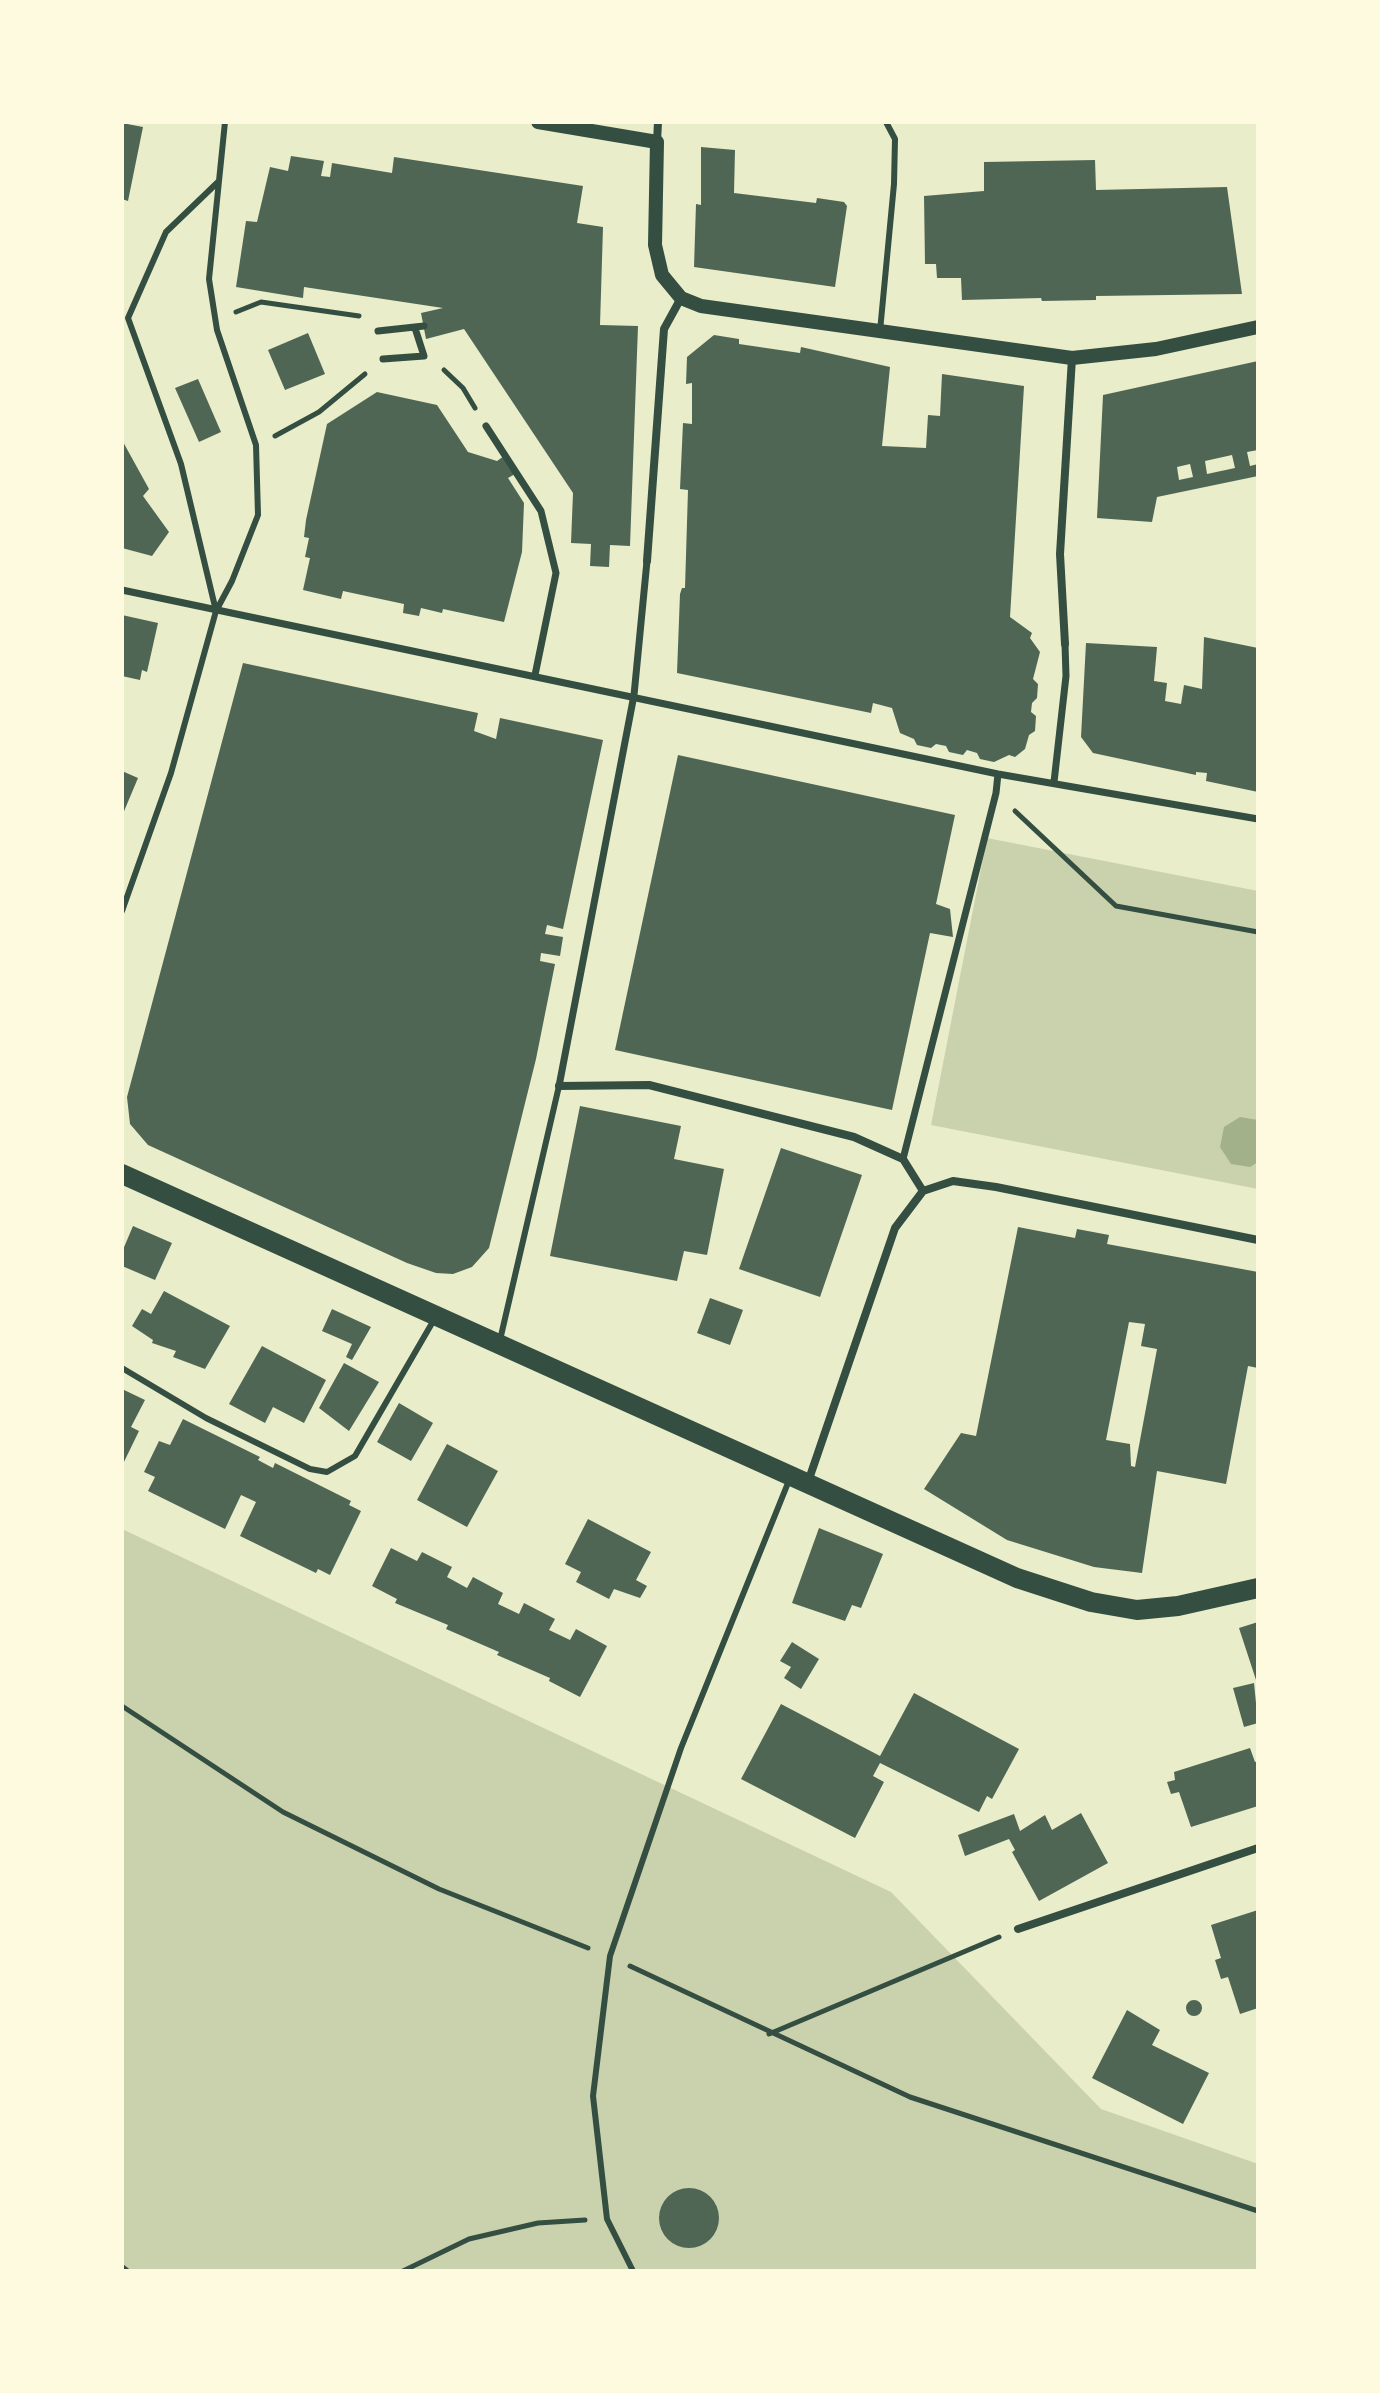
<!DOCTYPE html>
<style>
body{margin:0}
#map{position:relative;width:1380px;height:2393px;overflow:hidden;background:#e9edc9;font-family:Commissioner,sans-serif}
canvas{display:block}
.frame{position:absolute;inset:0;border:124px solid #fefae0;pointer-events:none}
</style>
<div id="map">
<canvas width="1380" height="2393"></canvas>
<div class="frame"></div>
</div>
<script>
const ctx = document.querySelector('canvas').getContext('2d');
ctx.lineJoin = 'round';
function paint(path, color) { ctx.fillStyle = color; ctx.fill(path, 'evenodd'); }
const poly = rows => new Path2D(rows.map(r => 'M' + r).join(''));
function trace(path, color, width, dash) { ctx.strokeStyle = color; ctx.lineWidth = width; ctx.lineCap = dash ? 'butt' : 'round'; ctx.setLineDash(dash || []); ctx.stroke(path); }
const green = poly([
 [987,838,1258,891,1258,1189,931,1125],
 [122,1529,891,1892,1101,2109,1258,2164,1258,2271,122,2271]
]);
const water = poly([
 [1240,1117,1258,1120,1258,1162,1250,1167,1231,1164,1220,1147,1224,1127]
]);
const building = poly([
 [122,123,143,127,128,201,122,199],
 [701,147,735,150,734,193,816,203,817,198,844,202,847,206,835,287,694,267,696,204,701,205],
 [291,156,324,161,321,176,330,177,332,163,392,173,394,157,583,186,577,223,603,227,600,325,638,326,630,546,610,545,609,567,590,566,591,544,571,543,573,493,464,329,426,339,421,313,443,308,304,287,303,298,236,287,246,221,257,222,270,167,288,171],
 [1095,160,1096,190,1227,187,1242,294,1096,296,1096,300,1042,301,1041,298,962,300,961,278,937,278,936,264,925,264,924,196,984,191,984,162],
 [308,333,325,374,285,390,268,350],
 [714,335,739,339,739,344,800,353,801,347,890,367,882,446,926,448,928,415,940,416,942,374,1024,386,1010,617,1032,633,1030,638,1040,652,1033,679,1038,684,1037,698,1032,703,1031,712,1036,716,1035,731,1029,735,1025,749,1015,757,1009,755,994,762,980,759,977,753,967,750,963,755,949,752,946,746,936,744,931,748,917,745,914,739,900,733,892,708,873,703,871,713,677,673,680,594,682,588,685,588,688,490,680,489,683,423,692,424,692,383,686,384,687,357],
 [1258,361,1258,450,1247,452,1250,466,1258,464,1258,476,1157,497,1152,522,1097,518,1103,395],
 [1232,455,1235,468,1207,474,1205,461],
 [1190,464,1193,477,1179,480,1177,467],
 [198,379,221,432,199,442,175,388],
 [377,392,437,405,468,452,497,461,504,456,515,474,508,478,524,503,522,552,504,622,443,609,442,613,421,608,419,616,403,613,404,604,343,591,341,599,303,590,310,558,305,557,309,538,304,537,306,520,327,424],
 [122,440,149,489,143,496,169,532,152,556,122,548],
 [122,615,158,623,147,672,142,670,140,680,122,676],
 [1204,637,1258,648,1258,792,1206,781,1207,773,1196,772,1196,775,1093,753,1081,737,1086,643,1157,647,1154,681,1167,683,1165,701,1181,704,1184,685,1202,689],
 [243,663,478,713,474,731,496,739,500,718,603,740,563,929,547,925,545,934,563,937,560,956,541,953,540,961,555,964,536,1059,489,1248,472,1267,453,1274,436,1273,407,1263,148,1145,130,1124,127,1097],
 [678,755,955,815,936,904,950,909,953,937,930,933,892,1110,615,1050],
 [122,771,138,778,122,816],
 [580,1106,681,1126,674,1159,724,1169,707,1255,684,1251,677,1281,550,1256],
 [781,1148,862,1175,820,1297,739,1269],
 [133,1226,172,1243,155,1280,122,1266,122,1252],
 [1018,1227,1075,1238,1077,1229,1109,1235,1107,1244,1258,1272,1258,1368,1248,1366,1226,1484,1157,1471,1142,1573,1094,1567,1007,1540,924,1489,961,1433,976,1436],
 [1129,1322,1145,1324,1141,1346,1157,1349,1135,1467,1131,1466,1130,1444,1106,1440],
 [164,1291,230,1326,205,1369,173,1357,176,1351,152,1343,153,1340,132,1326,142,1309,151,1314],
 [710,1298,743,1310,730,1345,697,1333],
 [332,1309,371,1327,352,1360,346,1357,352,1344,322,1331],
 [262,1346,326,1380,304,1423,273,1407,265,1423,229,1404],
 [344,1363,379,1382,349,1431,319,1408],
 [122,1389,145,1400,131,1427,139,1431,122,1466],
 [399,1403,433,1423,411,1461,377,1442],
 [183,1419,260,1457,258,1460,273,1468,275,1463,351,1501,349,1505,361,1511,330,1575,318,1569,316,1573,240,1536,256,1502,241,1495,225,1529,148,1491,155,1477,144,1472,159,1441,170,1445],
 [447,1444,498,1471,467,1527,417,1500],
 [588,1519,651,1552,636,1580,647,1586,640,1598,614,1589,609,1599,576,1582,581,1572,565,1564],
 [819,1528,883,1554,861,1608,852,1605,845,1621,792,1603],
 [391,1548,417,1561,422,1552,452,1567,447,1577,467,1588,473,1577,503,1593,498,1604,519,1614,524,1603,555,1619,549,1630,570,1640,576,1629,607,1646,580,1697,549,1681,550,1678,497,1655,499,1652,446,1629,448,1625,395,1603,397,1599,372,1586],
 [1258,1622,1258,1683,1257,1683,1239,1628],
 [792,1642,819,1659,801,1689,784,1678,791,1667,780,1661],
 [1254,1683,1258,1723,1244,1727,1233,1688],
 [914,1693,1019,1749,992,1799,987,1796,979,1812,880,1763,873,1776,884,1782,855,1838,741,1779,781,1704,880,1756],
 [1250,1748,1255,1762,1258,1761,1258,1806,1191,1827,1179,1792,1171,1794,1167,1782,1175,1780,1174,1772],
 [1081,1813,1108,1863,1039,1901,1012,1852,1015,1850,1009,1839,965,1856,958,1835,1014,1814,1020,1831,1045,1815,1052,1830],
 [1258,1910,1258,2008,1240,2014,1228,1977,1221,1979,1215,1960,1221,1958,1211,1925],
 '1186 2008a8 8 0 1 1 16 0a8 8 0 1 1-16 0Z',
 [1127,2010,1160,2030,1152,2045,1209,2073,1183,2124,1092,2078],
 '659 2218a30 30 0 1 1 60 0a30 30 0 1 1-60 0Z'
]);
const path = poly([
 [236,312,261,302,359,316],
 [444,370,463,388,475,408],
 [275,436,319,412,365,374],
 [1015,811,1116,906,1258,932],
 [122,1706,283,1812,439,1889,588,1948],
 [630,1966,910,2097,1258,2211],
 [769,2034,999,1937],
 [403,2271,469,2239,538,2223,585,2220]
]);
const service = poly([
 [880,331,894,184,895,139,886,122],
 [216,611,181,464,128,318,166,232,218,182],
 [122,911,171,773,216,611,232,581,258,515,256,445,217,330,209,279,225,122],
 [500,1340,559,1086],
 [122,1368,206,1418,310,1469,327,1472,355,1456,435,1318],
 [122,2267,127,2271],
 [633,2271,607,2219,593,2096,610,1956,681,1748,790,1478]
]);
const pedestrian = poly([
 [378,331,424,326],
 [383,359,424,356,415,328],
 [486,426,541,511,556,573,535,675],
 [122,590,998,774,1258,819],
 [1054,782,1066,676,1065,644],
 [559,1086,634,695,647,561],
 [903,1159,996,793,998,774]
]);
const minor = poly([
 [657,142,658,122],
 [647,561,664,329,681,298],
 [1065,644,1060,554,1072,358],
 [559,1086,649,1085,854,1137,903,1159,923,1191],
 [923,1191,953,1181,996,1187,1258,1240],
 [808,1482,895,1228,923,1191],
 [1018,1929,1258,1848]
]);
const tertiary = poly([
 [538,122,657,142,655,245,662,275,681,298,701,306,1072,358,1156,349,1258,327]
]);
const primary = poly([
 [122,1174,1017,1578,1091,1602,1137,1610,1178,1606,1258,1588]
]);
paint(green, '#cad2ad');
paint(water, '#a3b18a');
paint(building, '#4f6655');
trace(path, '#344e41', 5);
trace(service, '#344e41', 6);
trace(pedestrian, '#344e41', 7);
trace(minor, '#344e41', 8);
trace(tertiary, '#344e41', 14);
trace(primary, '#344e41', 20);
</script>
